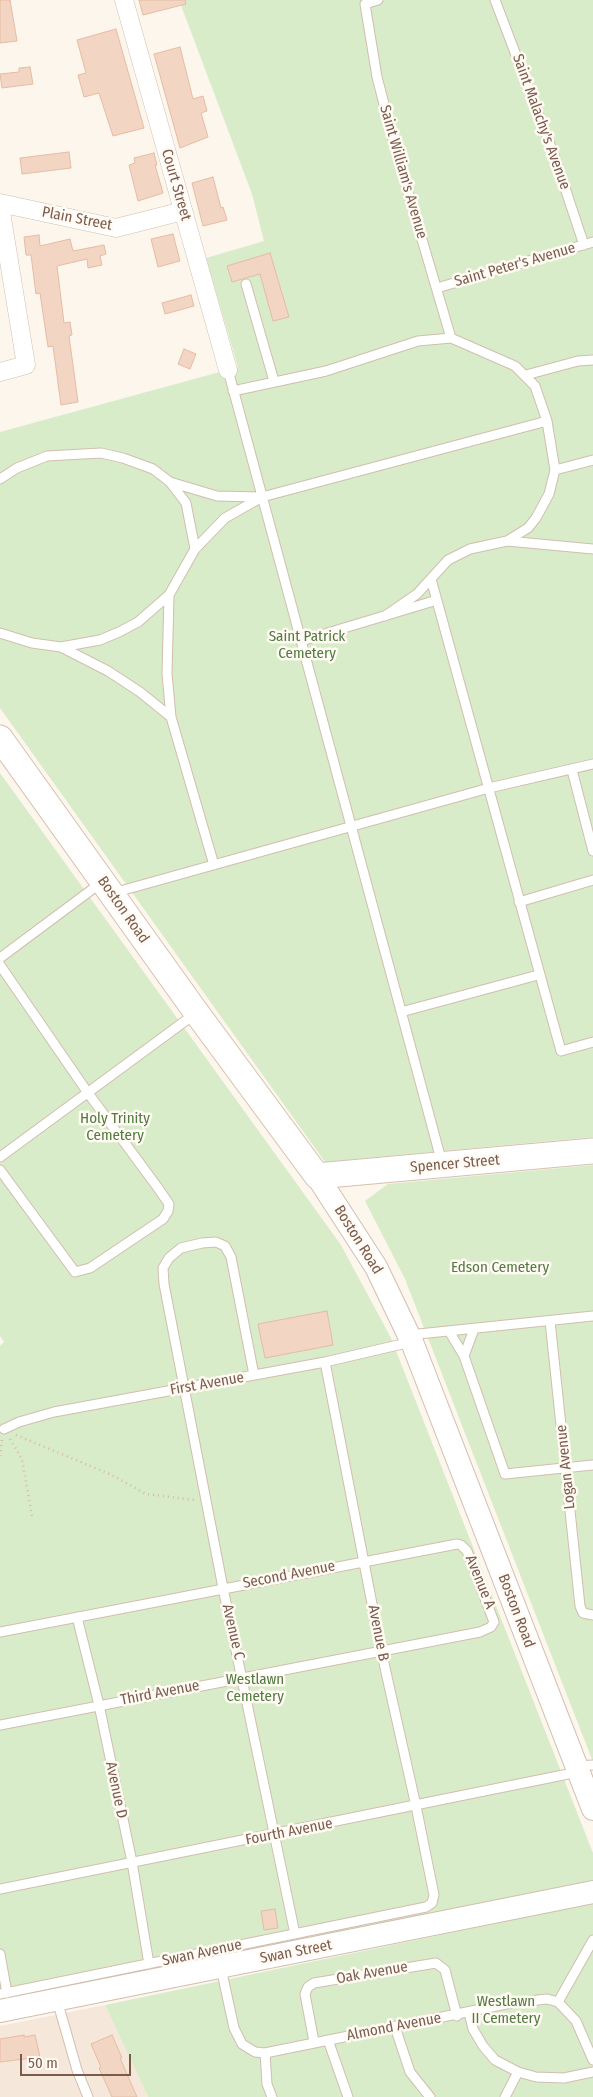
<!DOCTYPE html>
<style>
body{margin:0}
#map{position:relative;width:593px;height:2097px;overflow:hidden;background:#fdf6ec;font-family:"Fira Sans Condensed",sans-serif}
canvas{display:block}
.scale{position:absolute;left:20px;top:2054px;width:111px;height:22px;box-sizing:border-box;border:2px solid #7a5c4d;border-top:0;padding-left:6px;font-size:15px;line-height:18px;white-space:nowrap;color:#7a5c4d;-webkit-text-stroke:4px #fffaf3;paint-order:stroke}
</style>
<div id="map">
<canvas width="593" height="2097"></canvas>
<div class="scale">50 m</div>
</div>
<script>
const ctx = document.querySelector('canvas').getContext('2d');
ctx.lineJoin = 'round';
function paint(path, color) { ctx.fillStyle = color; ctx.fill(path, 'evenodd'); }
const poly = rows => new Path2D(rows.map(r => 'M' + r).join(''));
function trace(path, color, width, dash) { ctx.strokeStyle = color; ctx.lineWidth = width; ctx.lineCap = dash ? 'butt' : 'round'; ctx.setLineDash(dash || []); ctx.stroke(path); }
function label(font, color, halo, rows, align = 'center') {
  ctx.font = font + ' "Fira Sans Condensed",sans-serif'; ctx.lineWidth = 5; ctx.setLineDash([]); ctx.textBaseline = 'middle'; ctx.strokeStyle = halo; ctx.fillStyle = color; for (const [text, x, y, turn = 0] of rows) {
    ctx.save(); ctx.translate(x, y); ctx.rotate((+turn || 0) * Math.PI / 180); ctx.textAlign = isNaN(turn) ? turn : align; if (halo) ctx.strokeText(text, 0, 0); ctx.fillText(text, 0, 0); ctx.restore();
  }
}
const residential = poly([
 [105,2005,148,2097,0,2097,0,2026]
]);
const green = poly([
 [179,0,593,0,593,1137,325,1162,0,708,0,432,238,367,206,258,264,241,252,194],
 [0,773,341,1245,391,1338,593,1853,593,1881,0,1999,0,1346,4,1342,0,1336],
 [593,1165,593,1762,405,1279,365,1201,388,1184],
 [593,1903,593,2097,148,2097,105,2005]
]);
const building = poly([
 [0,0,10,0,17,41,0,43,0,0],
 [139,0,185,0,186,4,143,15,139,0],
 [116,29,144,128,113,136,99,93,84,97,78,75,86,73,77,40,116,29],
 [180,47,193,99,203,96,207,111,201,113,208,137,180,148,154,54,180,47],
 [30,67,33,84,2,88,0,74,19,72,19,68,30,67],
 [69,152,71,168,22,174,20,158,69,152],
 [154,153,157,165,155,165,163,193,138,201,129,165,135,163,134,158,154,153],
 [213,177,221,208,223,207,227,220,203,226,192,183,213,177],
 [173,234,180,261,158,267,151,239,173,234],
 [39,235,40,246,70,239,73,251,104,245,106,254,100,256,102,265,88,268,87,259,57,266,64,323,70,322,72,335,69,336,78,402,61,405,53,346,48,347,40,293,36,294,31,255,26,255,24,237,39,235],
 [270,253,289,317,273,321,260,274,232,282,227,266,270,253],
 [191,295,194,306,165,314,162,303,191,295],
 [184,349,196,354,190,369,178,364,184,349],
 [327,1311,333,1345,265,1358,258,1324,327,1311],
 [275,1909,278,1928,264,1930,261,1911,275,1909],
 [24,2035,24,2037,35,2035,40,2057,0,2062,0,2039,24,2035],
 [112,2035,122,2058,120,2058,137,2097,112,2097,99,2068,101,2067,91,2044,112,2035]
]);
const path = poly([
 [16,1435,112,1475,146,1494,195,1500],
 [10,1439,22,1459,32,1516],
 [0,1456,2,1440]
]);
const service = poly([
 [378,0,365,4,377,77,398,158,451,338],
 [495,0,554,155,584,245],
 [246,284,274,381],
 [437,288,593,242],
 [228,370,442,1163],
 [526,375,578,361,593,360],
 [233,391,326,371,418,341,451,338,515,366,535,386,547,421,555,470,549,494,536,518,528,528,507,541,470,549,448,560,417,594,385,616],
 [555,470,593,460],
 [0,479,17,468,47,456,101,453,123,458,153,469,170,482,186,503,195,549,225,518,262,497,547,421],
 [170,482,217,496,260,497],
 [507,541,593,549],
 [431,579,561,1051,593,1042],
 [169,595,195,549],
 [0,633,32,643,61,647,108,671,140,692,171,717,214,865],
 [301,641,437,600],
 [61,647,100,640,119,632,138,622,169,595,167,674,171,717],
 [572,770,593,851],
 [113,893,489,788,593,764],
 [519,902,593,880],
 [0,958,102,882],
 [0,965,88,1093,158,1188,169,1204,168,1211,163,1219,90,1268,75,1272,0,1170],
 [401,1012,538,975],
 [0,1157,196,1013],
 [550,1321,580,1606,583,1613,593,1615],
 [449,1331,464,1356,505,1474,593,1465],
 [409,1335,593,1316],
 [464,1356,474,1329],
 [254,1375,231,1257,225,1246,216,1242,202,1243,181,1248,169,1258,163,1268,164,1284,223,1588,295,1934],
 [4,1429,19,1422,54,1412,325,1362,411,1342],
 [77,1617,99,1705,132,1862,149,1964],
 [0,1632,457,1544,461,1545,467,1551,494,1622,491,1627,480,1632,0,1725],
 [576,1766,593,1765],
 [0,1889,578,1772],
 [0,1954,7,1993],
 [221,1968,234,2028,242,2044,255,2052,265,2053,511,2003,547,1999,558,2002,576,2021,593,2060],
 [0,1994,426,1907,432,1903,434,1895,416,1806,381,1650,325,1362],
 [57,2000,77,2070,88,2097],
 [558,2002,593,1940],
 [469,2013,473,2029,483,2046,495,2060,518,2072,536,2077,564,2078,593,2072],
 [395,2027,410,2072,430,2097],
 [328,2040,348,2097],
 [314,2042,305,1994,308,1987,314,1983,436,1963,445,1970,457,2016],
 [265,2053,267,2084,272,2097],
 [505,2097,518,2072]
]);
const minor = poly([
 [124,0,228,370],
 [0,203,116,228,183,211],
 [0,206,26,365,0,372]
]);
const tertiary = poly([
 [317,1176,376,1267,412,1342,593,1809],
 [0,2011,593,1892]
]);
const secondary = poly([
 [0,738,196,1012,317,1176,593,1151]
]);
const streetNames = [
 ["Saint Malachy's Avenue",541,122,70],
 ["Saint William's Avenue",403,172,74],
 ["Court Street",176,185,74],
 ["Plain Street",77,219,11],
 ["Saint Peter's Avenue",515,265,-16],
 ["Boston Road",123,910,55],
 ["Spencer Street",455,1164,-5],
 ["Boston Road",358,1240,58],
 ["First Avenue",207,1384,-10],
 ["Logan Avenue",566,1467,-96],
 ["Second Avenue",289,1575,-11],
 ["Avenue A",480,1582,68],
 ["Boston Road",516,1611,69],
 ["Avenue C",233,1632,77],
 ["Avenue B",378,1633,79],
 ["Third Avenue",160,1693,-11],
 ["Avenue D",116,1790,78],
 ["Fourth Avenue",289,1832,-11],
 ["Swan Street",296,1952,-11],
 ["Swan Avenue",202,1953,-12],
 ["Oak Avenue",372,1973,-10],
 ["Almond Avenue",394,2027,-11]
];
const parkNames = [
 ["Saint Patrick",307,637],
 ["Cemetery",307,654],
 ["Holy Trinity",115,1119],
 ["Cemetery",115,1136],
 ["Edson Cemetery",500,1268],
 ["Westlawn",255,1680],
 ["Cemetery",255,1697],
 ["Westlawn",506,2002],
 ["II Cemetery",506,2019]
];
paint(residential, '#f5e8da');
paint(green, '#d8ecc9');
paint(building, '#f3d5c3');
trace(building, '#e6bba3', 1);
trace(service, '#d1beb0', 11);
trace(minor, '#d1beb0', 19);
trace(tertiary, '#d1beb0', 24);
trace(secondary, '#d6c0b0', 27);
trace(path, '#d9b8a5', 2.5, [1, 4]);
trace(service, '#fff', 9);
trace(minor, '#fff', 18);
trace(tertiary, '#fff', 22);
trace(secondary, '#fff', 25);
label('15px', '#7a5c4d', '#fffaf3', streetNames);
label('15px', '#537a41', '#fffaf3', parkNames);
</script>
